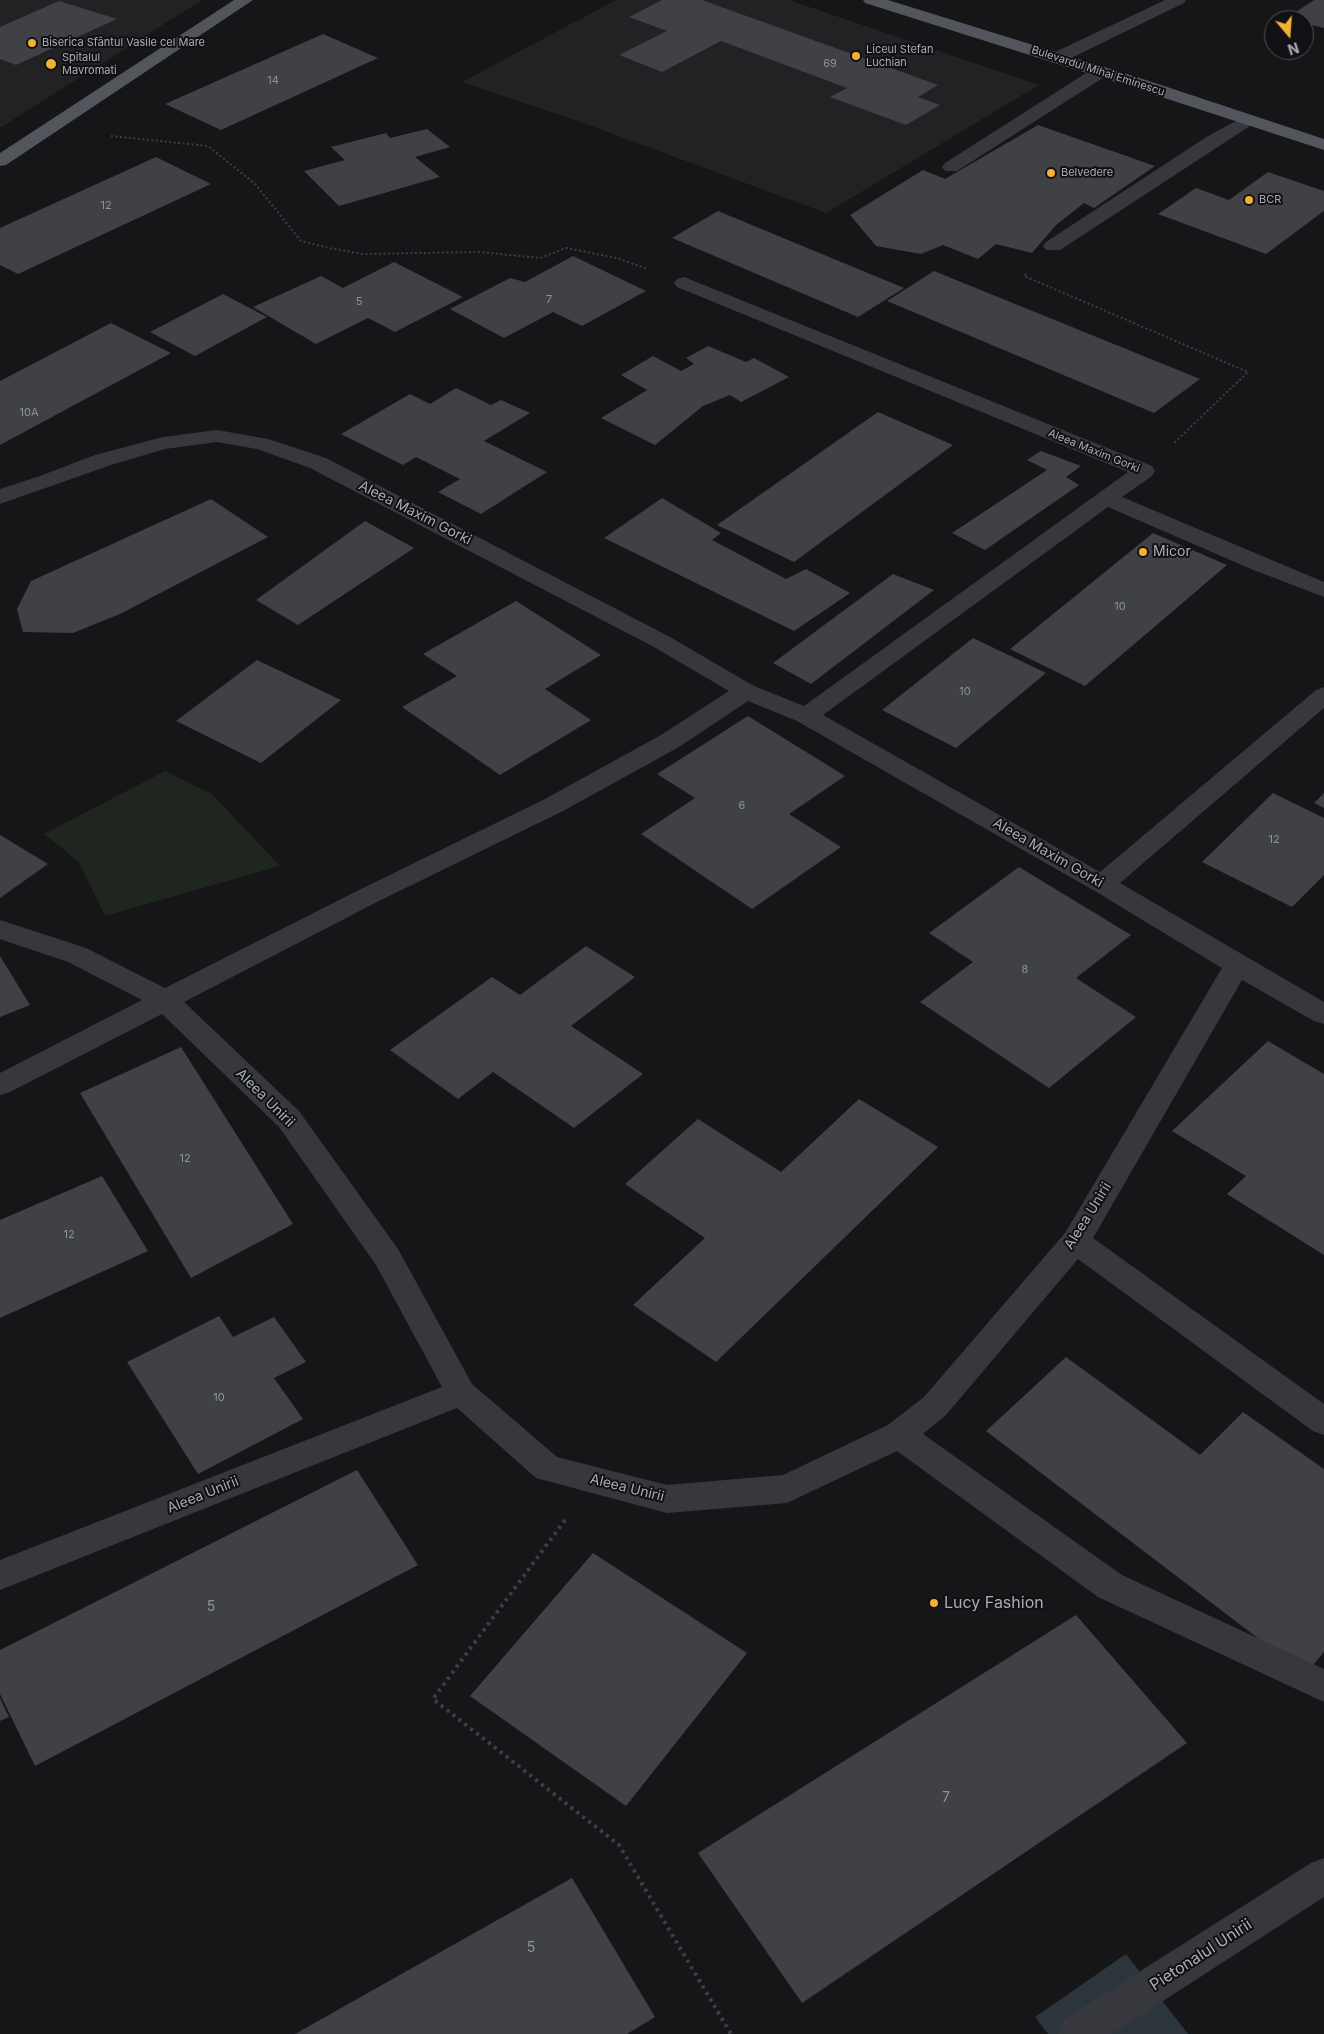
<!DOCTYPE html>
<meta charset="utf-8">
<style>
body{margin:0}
#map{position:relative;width:1324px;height:2034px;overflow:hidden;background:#161618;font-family:Inter,sans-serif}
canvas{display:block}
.north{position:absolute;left:1264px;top:10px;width:50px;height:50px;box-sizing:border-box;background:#111113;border:1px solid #4d4f55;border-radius:50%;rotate:162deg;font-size:14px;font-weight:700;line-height:20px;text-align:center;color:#a8adb8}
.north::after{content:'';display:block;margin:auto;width:18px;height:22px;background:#f2b134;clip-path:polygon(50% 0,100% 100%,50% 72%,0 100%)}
</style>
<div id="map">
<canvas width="1324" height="2034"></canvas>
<div class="north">N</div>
</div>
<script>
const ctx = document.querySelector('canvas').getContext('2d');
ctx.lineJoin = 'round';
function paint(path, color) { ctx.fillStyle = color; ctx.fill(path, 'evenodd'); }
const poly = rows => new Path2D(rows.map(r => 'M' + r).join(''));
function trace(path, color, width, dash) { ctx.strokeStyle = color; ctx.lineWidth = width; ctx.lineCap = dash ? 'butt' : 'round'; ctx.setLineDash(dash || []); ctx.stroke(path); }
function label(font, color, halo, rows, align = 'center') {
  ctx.font = font + ' Inter,sans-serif'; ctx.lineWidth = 4; ctx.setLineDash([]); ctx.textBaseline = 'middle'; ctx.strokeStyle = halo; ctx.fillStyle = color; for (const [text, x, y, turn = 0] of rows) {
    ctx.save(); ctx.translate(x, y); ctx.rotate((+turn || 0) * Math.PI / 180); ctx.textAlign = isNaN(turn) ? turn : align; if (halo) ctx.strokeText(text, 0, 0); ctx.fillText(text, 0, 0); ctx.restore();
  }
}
const built = poly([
 [0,0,202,0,0,128],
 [616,0,789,0,1039,85,826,213,586,124,462,82]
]);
const green = poly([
 [165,771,212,794,280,866,105,916,79,862,44,834]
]);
const water = poly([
 [1126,1954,1188,2034,1048,2034,1035,2017]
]);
const building = poly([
 [662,0,702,0,938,85,918,97,940,105,906,125,830,97,847,88,721,41,662,72,619,55,667,31,629,17],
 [1314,0,1324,0,1324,28,1304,23,1304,20,1287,18],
 [59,1,117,19,16,65,0,59,0,27],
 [323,34,378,58,221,130,165,104],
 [1038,125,1155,166,1094,208,1084,203,1056,225,1032,253,996,244,978,259,943,245,921,254,876,246,850,215,923,170,945,179],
 [427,129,450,147,415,157,440,177,339,206,304,171,345,160,331,147,386,133,390,138],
 [156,157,211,184,18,274,0,265,0,228],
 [1268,172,1324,191,1324,211,1266,254,1158,214,1196,188,1229,200],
 [718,211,904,288,858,317,672,238],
 [573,256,646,291,582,326,553,312,504,338,450,309,510,278,525,282],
 [394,262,463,297,395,332,368,318,316,344,253,307,321,276,343,288],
 [934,271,1200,379,1154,413,887,301],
 [223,294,267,317,195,356,150,332],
 [111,323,171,353,0,445,0,381],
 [708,346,746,362,754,358,789,377,741,402,730,395,703,406,655,445,601,418,647,390,621,375,653,356,681,371,694,364,686,358],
 [456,388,491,405,501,400,530,413,484,441,547,472,481,514,438,492,460,479,416,457,403,465,341,434,410,394,430,404],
 [878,412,953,445,794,562,717,525],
 [1041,451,1081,466,1066,477,1079,485,985,550,952,533,1047,470,1027,460],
 [662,498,721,533,712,540,786,579,806,569,850,593,794,631,604,538],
 [211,499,268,537,120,614,73,633,23,632,17,609,31,581],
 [365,521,414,548,298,625,256,600],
 [1153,533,1227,565,1085,686,1010,649],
 [893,574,934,590,811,684,773,663],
 [516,601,601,655,545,689,591,720,500,775,402,707,457,676,423,654],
 [973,638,1046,673,956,748,882,710],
 [257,660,341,700,261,763,176,721],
 [748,716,845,776,789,814,841,847,752,909,641,834,695,798,657,774],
 [1273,793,1324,818,1324,875,1292,907,1202,862],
 [1324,793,1324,808,1314,803],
 [0,835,48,864,0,898],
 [1019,867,1131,935,1076,978,1136,1017,1049,1088,920,1002,973,962,929,933],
 [586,946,635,977,571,1026,643,1074,574,1128,493,1072,458,1099,390,1050,492,977,520,995],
 [0,956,30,1005,0,1017],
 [1268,1041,1324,1074,1324,1255,1227,1194,1246,1176,1172,1131],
 [181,1047,293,1224,191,1278,80,1093],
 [859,1099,938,1147,716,1362,633,1305,705,1238,625,1184,698,1119,781,1172],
 [102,1176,148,1251,0,1318,0,1220],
 [219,1316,233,1337,274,1317,306,1362,274,1378,303,1419,198,1474,127,1362],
 [1066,1357,1200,1455,1243,1412,1324,1469,1324,1652,1305,1674,986,1431],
 [357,1470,418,1565,35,1766,0,1694,0,1650],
 [593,1553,747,1653,626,1806,470,1696],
 [1076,1615,1187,1743,802,2003,698,1853],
 [0,1698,9,1717,0,1721],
 [572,1878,655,2017,627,2034,295,2034]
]);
const pathFar1 = poly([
 [111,136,208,146,255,184,301,241,329,248,363,254,480,252,540,258,566,248,617,258,647,269],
 [1026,274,1024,276,1248,372,1173,444]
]);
const path = poly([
 [565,1520,433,1699,619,1845,731,2034]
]);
const minor = poly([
 [1165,0,1186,0,1184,3,1063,62,1051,62,1049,58,1051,54,1165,0],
 [1100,67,1106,68,1109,72,1106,76,957,171,945,171,942,167,945,163,1094,68,1100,67],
 [1247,115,1253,116,1256,120,1253,124,1060,250,1046,250,1043,246,1046,242,1208,136,1247,115],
 [684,277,1152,466,1155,471,1152,476,1122,497,1324,582,1324,597,1251,569,1108,507,823,715,1100,872,1316,690,1324,687,1324,708,1120,883,1324,1002,1324,1024,1314,1021,1242,980,1093,1238,1324,1404,1324,1435,1313,1431,1078,1259,946,1415,923,1434,1122,1575,1324,1669,1324,1702,1098,1597,897,1451,787,1503,667,1513,536,1478,457,1408,0,1590,0,1560,442,1387,376,1265,279,1127,162,1014,10,1092,0,1095,0,1073,142,1000,68,962,0,939,0,920,86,948,165,988,359,890,545,799,661,735,729,691,654,647,310,468,257,449,217,442,165,449,111,465,0,504,0,489,40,476,95,455,163,437,217,430,268,439,326,458,670,637,754,686,804,706,1128,472,677,287,674,283,677,279,684,277],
 [748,701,797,721,1093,890,1222,968,1065,1233,924,1397,888,1425,783,1475,667,1485,557,1457,472,1384,398,1249,299,1111,184,1002,377,902,563,811,679,747,748,701],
 [1324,1858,1324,1897,1112,2034,1058,2034,1063,2020,1311,1863,1324,1858]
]);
const major = poly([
 [234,0,253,0,6,165,0,166,0,153,234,0],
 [863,0,888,0,1146,80,1324,139,1324,150,1134,88,865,3,863,0]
]);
const markers = [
 [32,43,5,"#f2b134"],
 [856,56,5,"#f2b134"],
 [51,64,6,"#f2b134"],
 [1051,173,5,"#f2b134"],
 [1249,200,5,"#f2b134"],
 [1143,552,5,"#f2b134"],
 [934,1603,5,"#f2b134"]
];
const farPoinames = [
 ["Biserica Sfântul Vasile cel Mare",42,43],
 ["Liceul Stefan",866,50],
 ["Luchian",866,63],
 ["Spitalul",62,58],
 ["Mavromati",62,71],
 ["Belvedere",1061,173],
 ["BCR",1259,200]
];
const numberNames = [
 ["69",830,64],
 ["14",273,81],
 ["12",106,206],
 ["7",549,300],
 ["5",359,302],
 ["10A",29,413],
 ["10",1120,607],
 ["10",965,692],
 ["6",742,806],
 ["12",1274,840],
 ["8",1025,970],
 ["12",185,1159],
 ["12",69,1235],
 ["10",219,1398]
];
const farStreetnames = [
 ["Bulevardul Mihai Eminescu",1098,71,18],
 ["Aleea Maxim Gorki",1094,451,22]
];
const streetNames = [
 ["Aleea Maxim Gorki",415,513,27],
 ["Aleea Maxim Gorki",1048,853,30],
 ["Aleea Unirii",265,1098,45],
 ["Aleea Unirii",1088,1216,-58],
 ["Aleea Unirii",627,1488,14],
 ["Aleea Unirii",203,1495,-22]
];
const poiNames = [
 ["Micor",1153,552]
];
const nearNumbernames = [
 ["5",211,1607],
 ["7",946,1798],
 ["5",531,1948]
];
const nearPoinames = [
 ["Lucy Fashion",944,1603]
];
const nearStreetnames = [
 ["Pietonalul Unirii",1201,1955,-33]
];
paint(built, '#222225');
paint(green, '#1e261f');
paint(water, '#2c353c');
paint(building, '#404145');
trace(pathFar1, '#3d3f44', 2, [2, 2.5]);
trace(path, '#3d3f44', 4, [3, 4.5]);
paint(minor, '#37383d');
paint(major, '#53555c');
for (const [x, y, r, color] of markers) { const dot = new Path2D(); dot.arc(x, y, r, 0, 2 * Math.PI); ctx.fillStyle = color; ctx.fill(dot); trace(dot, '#111113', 2); }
label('11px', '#a8adb8', '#111113', farPoinames, 'left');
label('11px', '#8e929b', null, numberNames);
label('11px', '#a8adb8', '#111113', farStreetnames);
label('14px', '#a8adb8', '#111113', streetNames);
label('14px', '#a8adb8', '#111113', poiNames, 'left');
label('14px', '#8e929b', null, nearNumbernames);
label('16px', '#a8adb8', '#111113', nearPoinames, 'left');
label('16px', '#a8adb8', '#111113', nearStreetnames);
</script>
